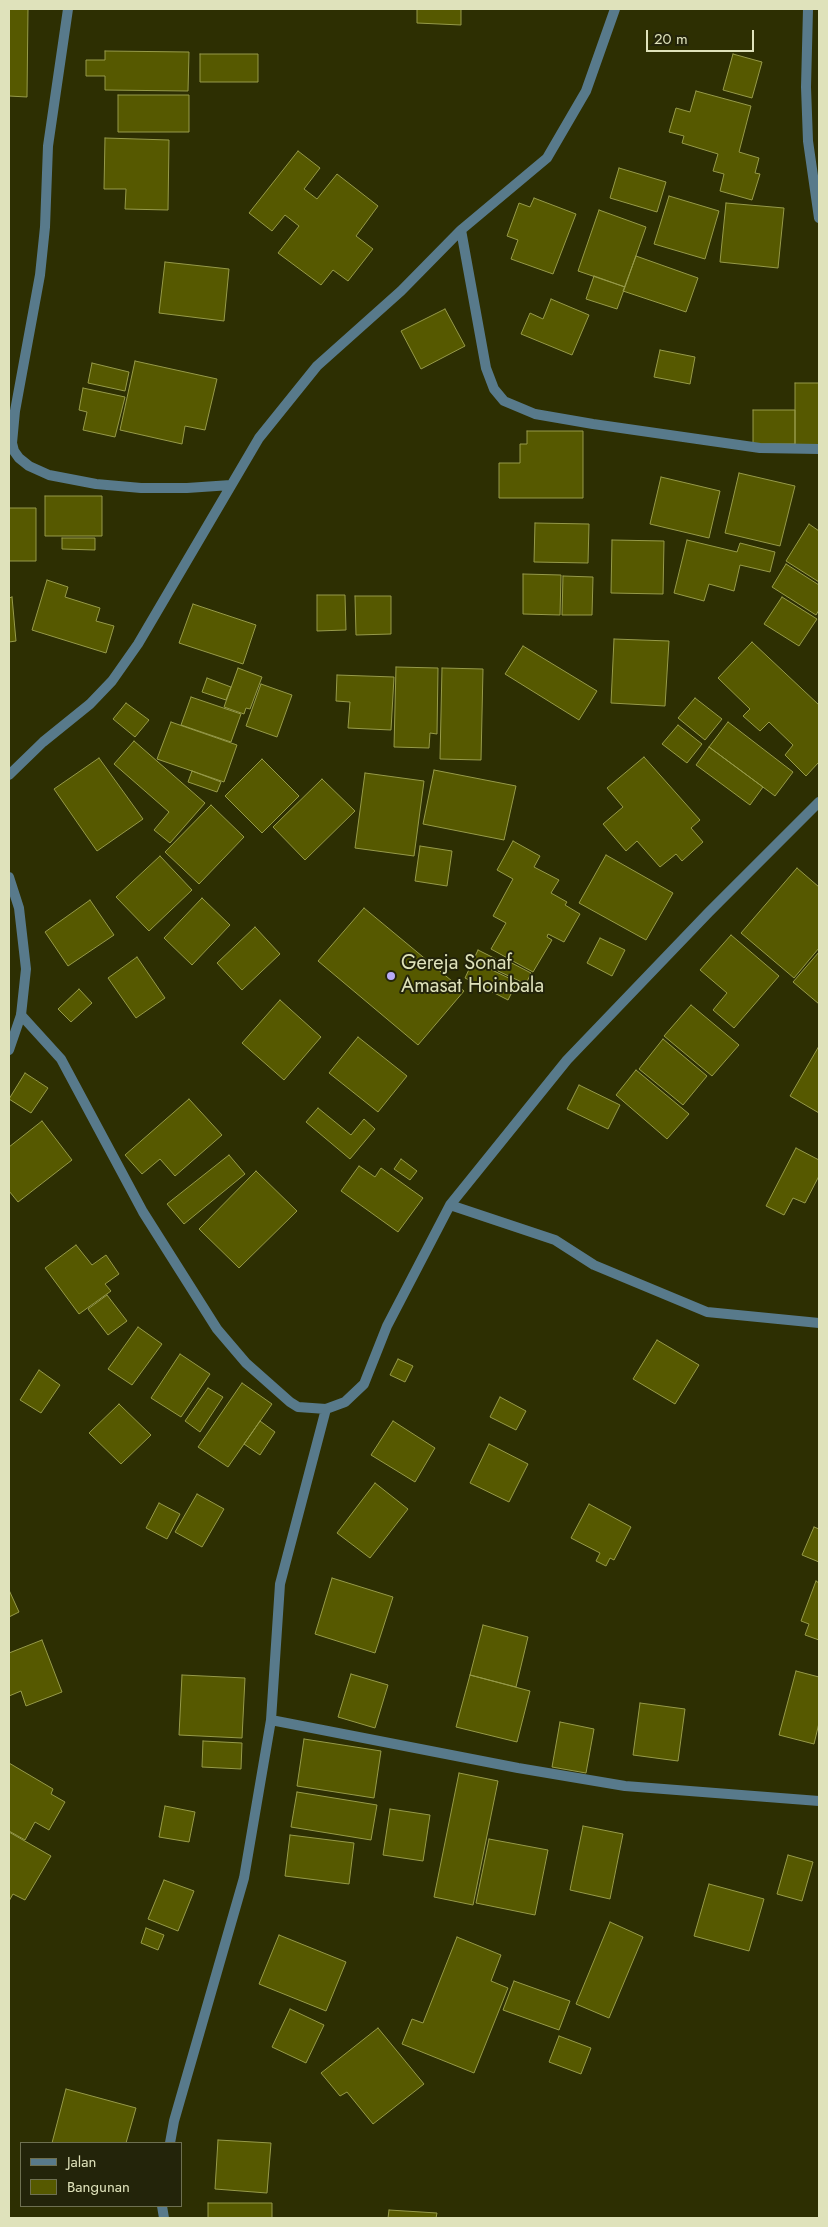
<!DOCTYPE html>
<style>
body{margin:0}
#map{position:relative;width:828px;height:2227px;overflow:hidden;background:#2d2f02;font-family:Jost,sans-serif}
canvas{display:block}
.frame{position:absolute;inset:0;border:10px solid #dfe2bb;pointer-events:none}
.legend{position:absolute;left:20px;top:2142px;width:162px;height:65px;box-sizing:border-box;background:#23240a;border:1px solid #6e7051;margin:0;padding:6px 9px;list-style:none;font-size:15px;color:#dfe2bb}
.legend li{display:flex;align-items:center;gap:10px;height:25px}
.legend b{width:25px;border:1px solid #6e7051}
.scale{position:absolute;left:646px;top:30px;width:108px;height:22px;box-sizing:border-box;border:2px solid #dfe2bb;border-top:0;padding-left:6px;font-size:15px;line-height:18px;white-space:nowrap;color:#dfe2bb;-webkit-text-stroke:4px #23240a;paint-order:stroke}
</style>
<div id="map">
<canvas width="828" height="2227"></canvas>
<div class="frame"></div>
<ul class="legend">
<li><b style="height:6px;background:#587a8b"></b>Jalan</li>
<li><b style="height:14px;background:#565900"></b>Bangunan</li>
</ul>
<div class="scale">20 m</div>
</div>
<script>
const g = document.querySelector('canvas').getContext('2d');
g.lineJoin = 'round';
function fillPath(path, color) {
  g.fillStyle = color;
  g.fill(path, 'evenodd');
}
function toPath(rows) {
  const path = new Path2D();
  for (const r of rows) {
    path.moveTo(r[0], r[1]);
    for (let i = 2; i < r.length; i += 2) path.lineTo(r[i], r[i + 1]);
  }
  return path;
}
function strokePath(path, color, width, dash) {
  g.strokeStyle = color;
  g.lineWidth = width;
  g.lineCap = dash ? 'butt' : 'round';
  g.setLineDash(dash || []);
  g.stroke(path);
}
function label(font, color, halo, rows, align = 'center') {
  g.font = font + ' Jost,sans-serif';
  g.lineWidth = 4;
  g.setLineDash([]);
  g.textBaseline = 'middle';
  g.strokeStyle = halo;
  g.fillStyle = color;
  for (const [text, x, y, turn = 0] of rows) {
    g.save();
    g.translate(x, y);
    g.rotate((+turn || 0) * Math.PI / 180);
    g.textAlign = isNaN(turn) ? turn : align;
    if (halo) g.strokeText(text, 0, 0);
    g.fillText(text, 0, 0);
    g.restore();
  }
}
const building = toPath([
 [9,9,28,9,27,97,9,96,9,9],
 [417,9,461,9,461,25,417,23,417,9],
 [105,51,189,52,188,91,105,90,105,76,86,76,86,60,105,60,105,51],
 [200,54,258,54,258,82,200,82,200,54],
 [733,54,762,62,752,98,723,90,733,54],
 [696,91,751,106,739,152,759,158,755,173,760,174,752,200,720,191,724,174,713,171,718,154,682,143,684,136,669,132,676,108,690,112,696,91],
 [118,95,189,95,189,132,118,132,118,95],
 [105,138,169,140,168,210,125,209,126,189,104,189,105,138],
 [298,151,320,168,304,189,317,199,337,174,378,206,356,236,373,249,348,281,333,270,321,285,278,253,299,226,285,215,272,231,249,213,298,151],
 [619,168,666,182,657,212,610,198,619,168],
 [669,196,719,211,705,259,654,244,669,196],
 [534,198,576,214,553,274,511,259,518,240,507,236,519,203,530,207,534,198],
 [726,203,784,208,778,268,720,262,726,203],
 [599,210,646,227,625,287,578,271,599,210],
 [636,256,698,278,686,312,623,291,636,256],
 [165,262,229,269,224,321,159,313,165,262],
 [594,276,625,287,617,309,586,299,594,276],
 [551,299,589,315,572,355,521,334,530,313,543,319,551,299],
 [445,309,465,346,421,369,401,331,445,309],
 [660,350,695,357,690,384,654,377,660,350],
 [135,361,217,379,205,430,185,426,182,444,120,430,135,361],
 [92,363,129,372,125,391,88,383,92,363],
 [795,383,819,383,819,447,795,447,795,383],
 [83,388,125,397,115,437,83,430,87,412,79,410,83,388],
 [753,410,795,410,795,444,753,444,753,410],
 [527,431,583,431,583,498,499,498,499,463,520,463,520,444,527,444,527,431],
 [739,473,795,486,780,546,725,533,739,473],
 [661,477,720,491,709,538,650,524,661,477],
 [45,496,102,496,102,536,45,536,45,496],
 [9,508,36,508,36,561,9,561,9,508],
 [535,523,589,524,588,563,534,562,535,523],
 [809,524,819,531,819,582,786,561,809,524],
 [62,538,95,538,95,550,62,549,62,538],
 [612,540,664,541,663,594,611,593,612,540],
 [687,540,737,552,740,543,775,552,770,572,740,565,734,591,709,584,704,601,674,593,687,540],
 [786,564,819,585,819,610,816,615,772,587,786,564],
 [523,574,561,575,560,615,523,614,523,574],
 [563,576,593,577,592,615,562,615,563,576],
 [47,580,68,587,65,597,100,608,96,621,114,626,106,653,32,630,47,580],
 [317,595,345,595,346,630,317,631,317,595],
 [355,596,391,596,391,634,356,635,355,596],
 [12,597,16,641,9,642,9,598,12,597],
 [782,597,817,619,799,646,764,624,782,597],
 [193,604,256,625,243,664,179,643,193,604],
 [614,639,669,641,665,706,611,703,614,639],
 [752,642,819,705,819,762,806,776,785,755,793,745,769,722,760,731,743,716,750,709,718,678,752,642],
 [523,646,597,691,579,720,505,674,523,646],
 [396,667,438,668,437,734,430,733,429,748,394,747,396,667],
 [238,668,262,677,250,709,246,708,244,714,224,707,238,668],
 [442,668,483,669,481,760,440,759,442,668],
 [337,675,394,677,391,730,348,728,350,702,336,701,337,675],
 [207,678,231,687,226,700,202,692,207,678],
 [261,684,292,695,277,737,246,726,261,684],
 [191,697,241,714,231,742,181,725,191,697],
 [695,698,722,719,705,740,678,718,695,698],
 [126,703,149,720,135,737,113,719,126,703],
 [171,722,237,745,224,782,157,759,171,722],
 [728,722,793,772,775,796,709,747,728,722],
 [678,725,702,744,687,763,662,744,678,725],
 [134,741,205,803,170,843,154,830,169,812,114,764,134,741],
 [709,747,763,787,750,805,696,765,709,747],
 [644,757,700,820,691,828,703,842,682,861,676,854,660,867,637,841,626,851,603,824,623,807,607,788,644,757],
 [99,758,143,819,97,851,54,789,99,758],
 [262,759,299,796,262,833,225,796,262,759],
 [434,770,516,786,504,840,423,824,434,770],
 [192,771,221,782,217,792,188,782,192,771],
 [365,773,424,781,414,856,355,848,365,773],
 [322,779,355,811,305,860,273,827,322,779],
 [211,805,244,837,199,884,165,852,211,805],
 [513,841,540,856,534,867,559,880,551,893,567,902,565,905,580,914,564,942,548,934,547,937,552,940,533,972,491,949,506,923,493,916,513,879,497,870,513,841],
 [420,846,452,851,447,886,415,881,420,846],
 [606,855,673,893,646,940,579,903,606,855],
 [160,856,192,890,149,931,116,897,160,856],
 [797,868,819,887,819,948,794,978,741,933,797,868],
 [202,898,230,925,192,965,164,938,202,898],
 [90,900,114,935,68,966,45,932,90,900],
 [364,908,464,991,418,1045,318,961,364,908],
 [255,927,280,954,242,990,217,963,255,927],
 [731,935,779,976,734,1028,713,1010,727,993,700,970,731,935],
 [600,938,625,950,612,976,587,963,600,938],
 [478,950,496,959,490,969,517,982,508,1000,465,978,478,950],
 [819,952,819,1004,793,982,819,952],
 [137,957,165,998,136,1018,108,978,137,957],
 [504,959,531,973,526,984,498,971,504,959],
 [79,989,92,1003,71,1022,58,1009,79,989],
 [280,1000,321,1037,284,1080,242,1043,280,1000],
 [691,1005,739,1045,712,1076,664,1036,691,1005],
 [358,1037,407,1076,378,1112,329,1073,358,1037],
 [663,1039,707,1076,683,1105,639,1069,663,1039],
 [819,1046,819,1113,790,1096,819,1046],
 [636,1070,689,1114,667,1139,616,1095,636,1070],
 [25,1073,48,1088,31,1113,9,1099,25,1073],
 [579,1085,620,1105,608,1129,567,1109,579,1085],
 [189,1099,222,1135,175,1176,160,1159,142,1174,125,1155,189,1099],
 [318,1108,351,1135,364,1119,375,1129,350,1159,306,1122,318,1108],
 [42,1121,72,1160,18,1202,9,1191,9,1147,42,1121],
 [796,1148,819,1160,819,1176,805,1203,793,1198,784,1215,766,1206,796,1148],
 [229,1155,245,1174,184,1224,167,1204,229,1155],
 [401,1159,417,1171,410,1180,394,1169,401,1159],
 [359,1166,375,1177,381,1168,423,1198,398,1232,341,1191,359,1166],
 [256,1171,297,1211,239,1268,199,1229,256,1171],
 [76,1245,92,1265,106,1255,119,1274,105,1284,111,1291,79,1314,45,1268,76,1245],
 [107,1295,127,1321,108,1335,88,1309,107,1295],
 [138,1327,162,1344,132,1385,108,1369,138,1327],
 [657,1340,699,1365,675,1404,633,1379,657,1340],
 [180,1354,210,1374,181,1417,151,1398,180,1354],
 [398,1359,413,1366,405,1382,390,1375,398,1359],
 [39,1370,60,1385,41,1413,20,1400,39,1370],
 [242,1383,272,1404,228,1467,198,1447,242,1383],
 [208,1388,223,1397,200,1432,185,1421,208,1388],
 [500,1397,526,1411,516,1430,490,1417,500,1397],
 [119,1404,151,1435,121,1464,89,1433,119,1404],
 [260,1421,275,1432,260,1455,244,1444,260,1421],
 [393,1421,435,1448,415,1482,371,1455,393,1421],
 [489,1444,528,1464,509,1502,470,1483,489,1444],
 [375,1483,408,1509,370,1558,337,1533,375,1483],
 [197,1494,224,1509,202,1547,175,1532,197,1494],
 [159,1503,180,1514,167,1539,146,1528,159,1503],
 [589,1504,631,1527,614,1560,610,1558,606,1566,596,1561,600,1553,571,1538,589,1504],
 [814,1527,819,1529,819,1562,802,1555,814,1527],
 [332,1578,393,1597,375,1653,315,1634,332,1578],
 [816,1581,819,1583,819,1640,805,1635,809,1624,801,1621,816,1581],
 [9,1590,19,1612,9,1617,9,1590],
 [483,1625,528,1637,516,1687,470,1675,483,1625],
 [42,1640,62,1692,26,1706,21,1691,9,1696,9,1653,42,1640],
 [796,1671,819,1677,819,1723,814,1744,779,1735,796,1671],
 [351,1674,388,1685,375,1728,338,1717,351,1674],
 [182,1675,245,1678,242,1738,179,1735,182,1675],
 [470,1675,530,1691,517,1742,456,1727,470,1675],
 [640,1703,685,1709,678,1761,633,1755,640,1703],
 [560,1722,594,1729,586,1773,552,1767,560,1722],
 [304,1739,381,1751,374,1798,297,1786,304,1739],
 [203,1741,242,1743,241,1769,202,1767,203,1741],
 [9,1763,53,1789,51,1794,65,1802,49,1830,35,1822,25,1840,9,1831,9,1763],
 [459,1773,498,1781,473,1905,434,1897,459,1773],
 [297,1792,377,1805,371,1840,291,1827,297,1792],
 [165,1806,195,1812,189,1842,159,1837,165,1806],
 [390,1809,430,1815,423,1861,383,1855,390,1809],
 [583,1826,623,1834,610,1899,570,1890,583,1826],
 [9,1832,51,1856,25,1900,13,1894,9,1901,9,1832],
 [290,1835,354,1843,349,1884,285,1876,290,1835],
 [489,1839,548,1850,535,1915,476,1903,489,1839],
 [788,1855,813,1862,802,1901,777,1894,788,1855],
 [164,1880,194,1891,178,1931,148,1919,164,1880],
 [709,1884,764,1899,749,1951,694,1936,709,1884],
 [610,1922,643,1937,609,2018,576,2004,610,1922],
 [146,1928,164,1935,158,1950,141,1943,146,1928],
 [279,1935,346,1962,326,2011,259,1984,279,1935],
 [457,1937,501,1955,491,1981,508,1988,474,2073,402,2044,412,2019,423,2023,457,1937],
 [514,1981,570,2001,559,2030,503,2010,514,1981],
 [290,2009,324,2025,306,2063,272,2047,290,2009],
 [378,2028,424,2084,373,2124,347,2092,340,2096,321,2073,378,2028],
 [559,2036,591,2048,581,2074,549,2062,559,2036],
 [66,2089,136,2108,126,2143,52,2143,66,2089],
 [218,2140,271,2143,267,2193,215,2189,218,2140],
 [208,2203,272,2203,272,2218,208,2218,208,2203],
 [389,2210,437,2213,436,2218,388,2218,389,2210]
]);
fillPath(building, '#565900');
strokePath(building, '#969a49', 1);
strokePath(toPath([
 [68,9,48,146,45,227,40,275,15,411,12,443,14,451,19,458,29,466,49,475,96,484,141,488,187,488,231,485],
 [808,9,806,87,808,141,819,218],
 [461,230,486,368,494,389,504,401,535,414,593,424,760,448,819,449],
 [9,775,43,742,90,704,112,681,138,644,259,438,317,366,401,291,461,230,547,158,586,91,615,9],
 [21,1015,61,1059,143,1212,217,1329,246,1363,290,1402,298,1407,326,1409,345,1402,364,1384,387,1326,450,1205,567,1060,709,912,819,802],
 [450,1205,555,1240,594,1265,707,1312,819,1323],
 [271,1720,518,1768,625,1786,819,1801],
 [170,2143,174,2121,244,1878,271,1720,280,1584,326,1409],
 [162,2206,164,2218]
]), '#587a8b', 10);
strokePath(toPath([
 [9,877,19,908,26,969,21,1015,9,1050]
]), '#587a8b', 10);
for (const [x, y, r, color] of [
 [391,976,5,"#b8abf7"]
]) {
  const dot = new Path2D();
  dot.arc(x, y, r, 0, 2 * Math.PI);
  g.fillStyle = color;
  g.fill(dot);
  strokePath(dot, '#23240a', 2);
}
label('20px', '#dfe2bb', '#23240a', [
 ["Gereja Sonaf",401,964],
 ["Amasat Hoinbala",401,987]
], 'left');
</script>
